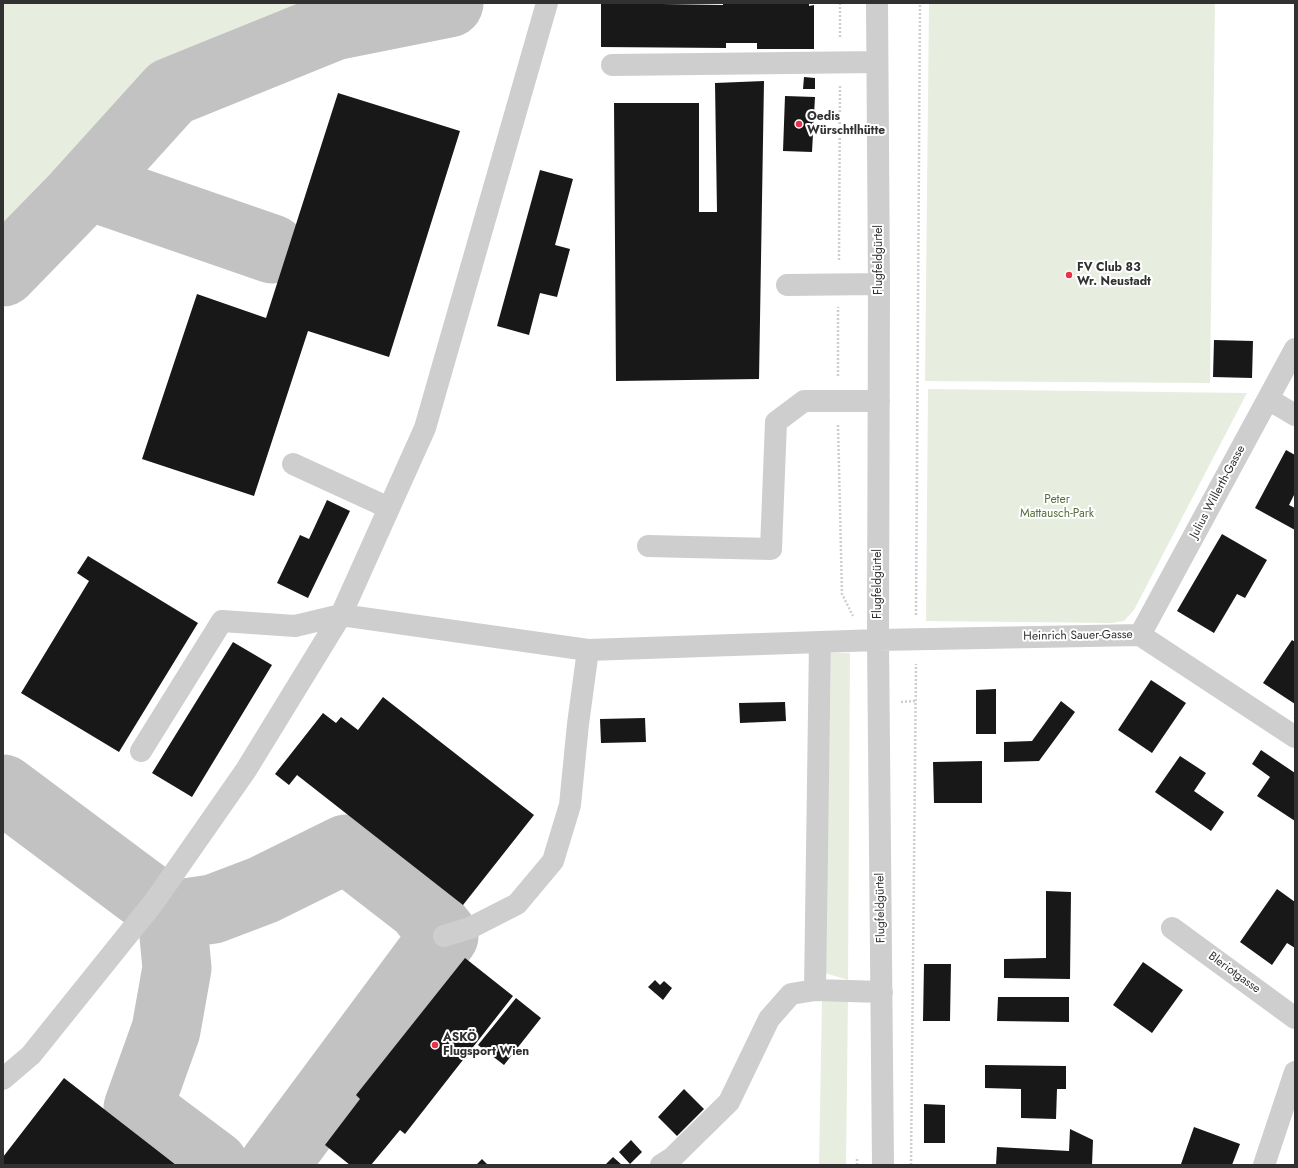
<!DOCTYPE html>
<meta charset="utf-8">
<style>
body{margin:0}
#map{position:relative;width:1298px;height:1168px;overflow:hidden;background:#fff;font-family:Jost,sans-serif}
canvas{display:block}
.frame{position:absolute;inset:0;border:4px solid #313131;pointer-events:none}
</style>
<div id="map">
<canvas width="1298" height="1168"></canvas>
<div class="frame"></div>
</div>
<script>
const g = document.querySelector('canvas').getContext('2d');
g.lineJoin = 'round';
function fillPath(path, color) {
  g.fillStyle = color;
  g.fill(path, 'evenodd');
}
function toPath(rows) {
  const path = new Path2D();
  for (const r of rows) {
    path.moveTo(r[0], r[1]);
    for (let i = 2; i < r.length; i += 2) path.lineTo(r[i], r[i + 1]);
  }
  return path;
}
function strokePath(path, color, width, dash) {
  g.strokeStyle = color;
  g.lineWidth = width;
  g.lineCap = dash ? 'butt' : 'round';
  g.setLineDash(dash || []);
  g.stroke(path);
}
function label(font, color, halo, rows, align = 'center') {
  g.font = font + ' Jost,sans-serif';
  g.lineWidth = 4;
  g.setLineDash([]);
  g.textBaseline = 'middle';
  g.strokeStyle = halo;
  g.fillStyle = color;
  for (const [text, x, y, turn = 0] of rows) {
    g.save();
    g.translate(x, y);
    g.rotate((+turn || 0) * Math.PI / 180);
    g.textAlign = isNaN(turn) ? turn : align;
    if (halo) g.strokeText(text, 0, 0);
    g.fillText(text, 0, 0);
    g.restore();
  }
}
fillPath(toPath([
 [3,3,300,3,297,31,164,79,3,249],
 [929,3,1215,3,1210,383,925,381],
 [928,389,1247,393,1134,610,1124,621,1111,623,926,621],
 [831,653,850,653,848,980,825,973],
 [822,998,848,999,846,1165,819,1165]
]), '#e8eedf');
strokePath(toPath([
 [87,185,272,249],
 [3,272,76,197,171,92,334,26,449,3],
 [3,789,172,915,213,909,263,890,346,849,421,907,444,936,274,1165],
 [172,915,177,968,166,1030,138,1108,214,1165]
]), '#c2c2c2', 69);
fillPath(toPath([
 [601,3,723,5,723,3,809,3,809,6,814,5,814,49,757,49,757,43,726,43,726,48,601,47],
 [804,77,815,78,815,89,803,89],
 [764,81,759,379,616,381,614,103,699,103,699,212,717,212,715,83],
 [338,93,460,131,389,357,308,331,254,496,142,459,197,294,266,318],
 [785,96,815,97,812,152,783,151],
 [540,170,573,179,555,245,570,249,557,297,540,293,529,335,497,326],
 [1214,340,1253,341,1252,378,1213,377],
 [1286,450,1295,455,1295,493,1289,505,1295,508,1295,530,1255,508],
 [327,500,350,511,308,598,277,583,300,535,309,539],
 [1222,534,1267,560,1245,598,1237,594,1214,633,1177,611],
 [88,556,198,623,119,752,21,693,89,581,77,573],
 [1292,640,1295,642,1295,704,1263,683],
 [233,642,272,665,192,797,152,773],
 [1151,680,1186,703,1152,753,1118,730],
 [996,689,996,734,976,734,976,690],
 [383,697,534,815,463,905,297,775,289,785,275,774,323,713,336,723,341,717,358,730],
 [1061,701,1075,712,1039,761,1004,762,1004,742,1032,741],
 [785,702,786,721,740,723,739,703],
 [645,718,646,742,601,743,600,719],
 [1261,750,1295,773,1295,821,1257,796,1270,777,1252,764],
 [1180,756,1206,773,1194,791,1224,812,1211,831,1155,792],
 [982,761,982,803,934,803,933,762],
 [1277,889,1295,902,1295,948,1287,943,1272,965,1240,942],
 [1046,891,1071,892,1070,979,1004,978,1004,959,1046,958],
 [465,958,513,996,405,1134,400,1130,371,1165,350,1165,325,1145,360,1099,356,1095],
 [1143,962,1183,990,1152,1033,1113,1005],
 [924,964,951,964,950,1021,923,1021],
 [655,980,660,985,664,981,672,988,663,1000,648,987],
 [998,997,1069,997,1069,1022,997,1021],
 [516,998,541,1018,504,1065,478,1045],
 [985,1065,1066,1066,1066,1089,1057,1089,1056,1119,1021,1118,1021,1089,985,1088],
 [64,1078,176,1165,3,1165,3,1157],
 [684,1089,704,1109,677,1136,658,1117],
 [924,1104,945,1105,945,1143,924,1143],
 [1194,1127,1240,1144,1232,1165,1184,1165,1181,1164],
 [1070,1129,1093,1140,1092,1165,996,1165,997,1147,1069,1151],
 [631,1140,642,1152,630,1164,619,1152],
 [613,1157,622,1165,605,1165],
 [482,1159,488,1165,476,1165]
]), '#181818');
strokePath(toPath([
 [840,3,840,38],
 [839,260,840,85],
 [838,376,838,307],
 [838,425,842,594,853,616],
 [916,615,920,3],
 [901,702,915,701],
 [857,1165,857,1159],
 [911,1165,916,664]
]), '#cecece', 2.5, [2, 2]);
strokePath(toPath([
 [547,3,425,428,341,615,588,650,878,640,1140,635,1295,737],
 [877,3,879,284,878,640,883,1165],
 [612,65,877,62],
 [787,285,879,284],
 [1268,399,1295,415],
 [293,464,389,508],
 [648,546,771,549,776,422,804,401,879,401],
 [1140,635,1295,349],
 [820,642,815,990,882,992],
 [1172,928,1295,1018],
 [444,936,470,928,517,904,553,861,570,805,578,724,588,650],
 [3,1079,31,1055,154,902,246,770,341,615,295,626,222,621,141,751],
 [661,1165,672,1158,729,1102,769,1019,791,994,815,990],
 [1264,1165,1295,1072]
]), '#cecece', 22);
for (const [x, y, r, color] of [
 [799,124,4,"#ea314a"],
 [1069,275,4,"#ea314a"],
 [435,1045,4,"#ea314a"]
]) {
  const dot = new Path2D();
  dot.arc(x, y, r, 0, 2 * Math.PI);
  g.fillStyle = color;
  g.fill(dot);
  strokePath(dot, '#fff', 1.5);
}
label('bold 12px', '#313131', '#fff', [
 ["Oedis",807,117],
 ["Würschtlhütte",807,131],
 ["FV Club 83",1077,268],
 ["Wr. Neustadt",1077,282],
 ["ASKÖ",443,1038],
 ["Flugsport Wien",443,1052]
], 'left');
label('12px', '#313131', '#fff', [
 ["Flugfeldgürtel",879,260,-90],
 ["Julius Willerth-Gasse",1218,492,-62],
 ["Flugfeldgürtel",878,584,-90],
 ["Heinrich Sauer-Gasse",1078,636,-1],
 ["Flugfeldgürtel",881,908,-91],
 ["Bleriotgasse",1234,973,36]
]);
label('12px', '#576f3c', '#fff', [
 ["Peter",1057,500],
 ["Mattausch-Park",1057,514]
]);
</script>
